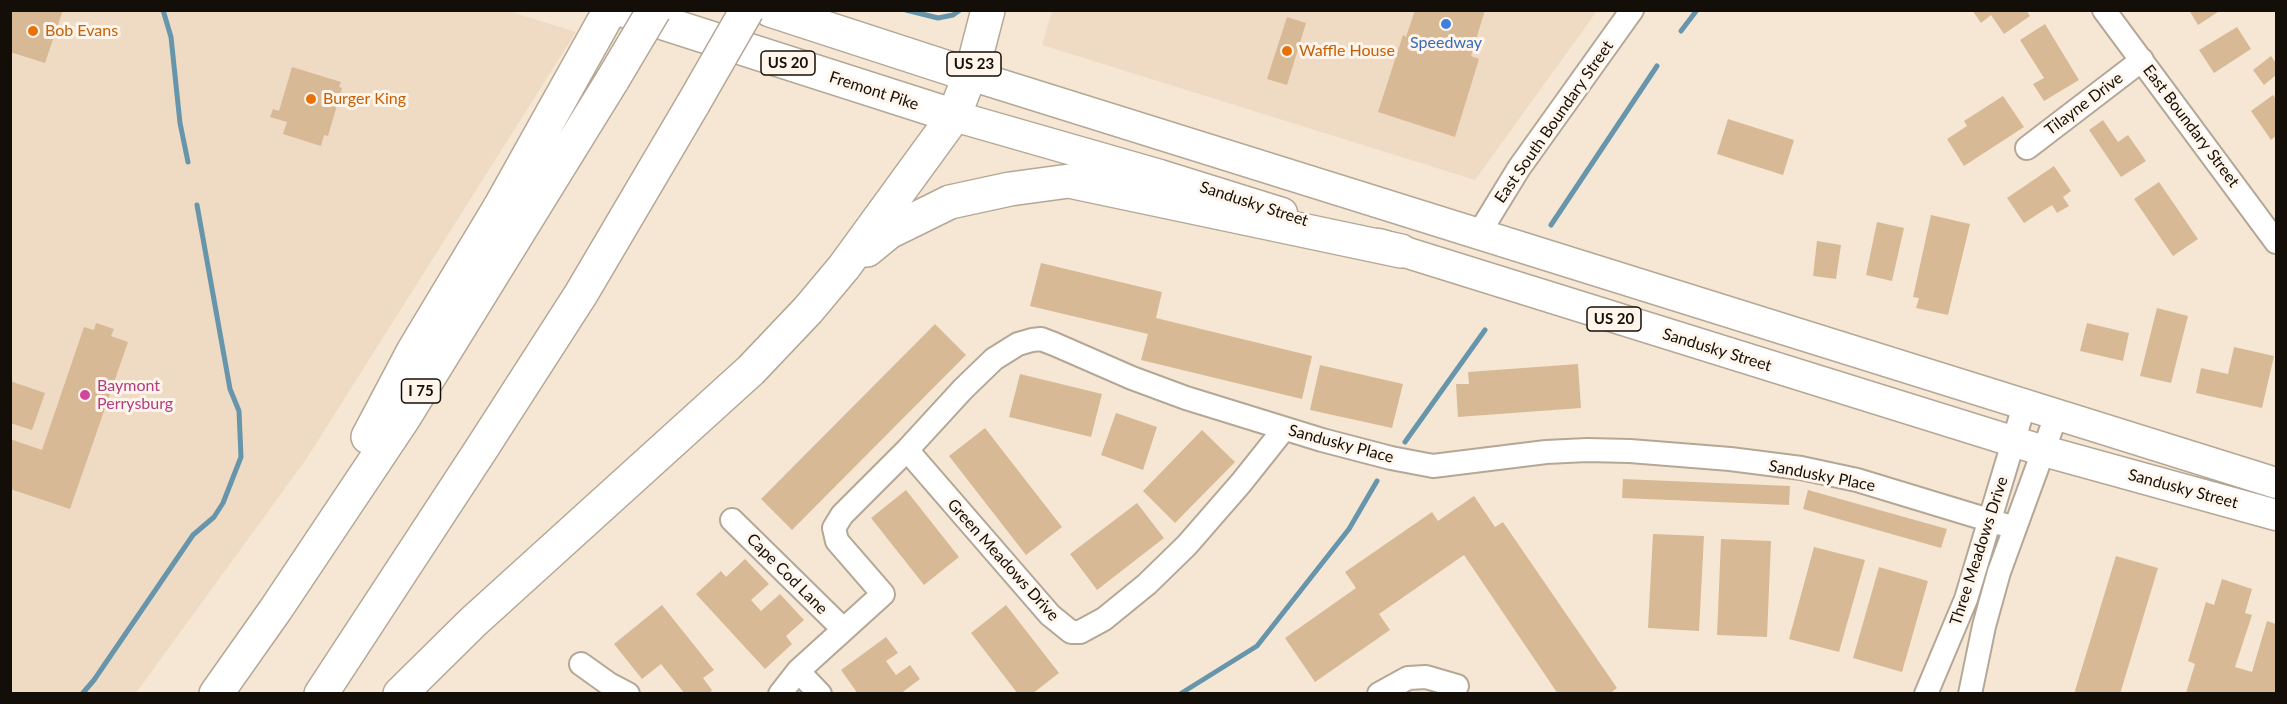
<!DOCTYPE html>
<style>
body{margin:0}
#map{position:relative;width:2287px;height:704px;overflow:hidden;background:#f6e7d5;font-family:Lato,sans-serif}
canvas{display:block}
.frame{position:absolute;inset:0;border:12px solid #130e08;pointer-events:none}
</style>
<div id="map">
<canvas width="2287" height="704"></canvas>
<div class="frame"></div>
</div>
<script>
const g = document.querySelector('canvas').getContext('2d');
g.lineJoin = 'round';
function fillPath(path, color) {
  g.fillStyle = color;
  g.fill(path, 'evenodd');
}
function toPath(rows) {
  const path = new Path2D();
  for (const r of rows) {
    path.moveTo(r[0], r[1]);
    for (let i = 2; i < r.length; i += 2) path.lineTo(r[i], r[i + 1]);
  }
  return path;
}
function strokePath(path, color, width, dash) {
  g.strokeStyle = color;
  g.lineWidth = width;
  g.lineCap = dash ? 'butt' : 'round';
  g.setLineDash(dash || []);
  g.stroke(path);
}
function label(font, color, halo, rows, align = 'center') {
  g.font = font + ' Lato,sans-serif';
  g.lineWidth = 6;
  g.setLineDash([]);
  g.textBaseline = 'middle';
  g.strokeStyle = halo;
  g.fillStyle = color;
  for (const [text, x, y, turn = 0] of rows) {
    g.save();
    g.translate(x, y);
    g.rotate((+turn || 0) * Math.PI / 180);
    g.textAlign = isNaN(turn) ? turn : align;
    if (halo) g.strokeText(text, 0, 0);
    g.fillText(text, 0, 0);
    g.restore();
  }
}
fillPath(toPath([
 [505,10,576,32,307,458,136,693,11,693,10,11],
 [1052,11,1597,11,1475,180,1042,45]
]), '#efdbc3');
strokePath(toPath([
 [163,10,171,37,180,123,188,162],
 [906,10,938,18,953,15,960,10],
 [1681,31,1697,10],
 [1551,225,1657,66],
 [1405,442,1485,330],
 [82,694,94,680,193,535,214,517,223,503,241,457,239,411,230,389,197,205],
 [1180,694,1257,646,1349,529,1377,481]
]), '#6796ac', 5);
fillPath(toPath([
 [10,10,63,10,45,63,10,52],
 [1415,10,1485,10,1471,56,1479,59,1455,137,1378,112,1403,35,1406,37],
 [1972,10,2026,10,2030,16,2004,34,1991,15,1981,23],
 [2189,10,2221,10,2198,25],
 [1287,17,1306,23,1287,85,1267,79],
 [2045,24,2079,80,2044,101,2033,84,2044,78,2020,40],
 [2237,27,2251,49,2214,73,2199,50],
 [2271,56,2276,63,2276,75,2264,85,2253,70],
 [292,67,341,82,339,87,342,88,328,136,324,135,321,146,283,134,287,122,270,117,273,109,279,111],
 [2273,95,2276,99,2276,136,2271,140,2251,111],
 [2003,96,2024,127,1964,166,1947,139,1967,126,1964,121],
 [1728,119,1794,140,1783,175,1717,154],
 [2103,120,2118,142,2128,135,2146,161,2121,177,2089,130],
 [2054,166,2071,191,2063,197,2069,206,2057,213,2052,205,2024,223,2007,198],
 [2159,182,2198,239,2173,256,2134,199],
 [1931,215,1970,224,1948,315,1916,308,1919,298,1913,297],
 [1877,222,1904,228,1892,281,1866,275],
 [1817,241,1841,245,1836,279,1813,276],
 [1041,263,1162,292,1156,318,1312,356,1302,399,1141,360,1148,334,1030,306],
 [2157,308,2188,316,2171,383,2140,376],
 [96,323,114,329,111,336,128,342,70,509,10,489,10,439,42,450,84,327,94,330],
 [2087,323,2129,333,2123,361,2080,351],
 [935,324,966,355,792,530,761,499],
 [2234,347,2274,356,2262,408,2196,393,2201,368,2228,374],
 [1578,364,1581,408,1458,417,1456,384,1469,384,1468,372],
 [1320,365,1403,384,1392,428,1310,410],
 [1020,374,1102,394,1091,437,1009,417],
 [10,381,45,393,32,430,10,423],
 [1116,413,1157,427,1143,470,1101,455],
 [985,428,1062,527,1026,555,949,456],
 [1202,430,1235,462,1175,523,1143,491],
 [1623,479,1790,486,1789,505,1622,498],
 [906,490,959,557,924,585,871,518],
 [1808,490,1947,529,1941,548,1803,509],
 [1474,496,1495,527,1503,522,1617,688,1609,694,1558,694,1464,555,1379,614,1390,630,1315,682,1285,638,1356,588,1345,572,1432,512,1438,521],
 [1137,503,1164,538,1097,590,1070,554],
 [1653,534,1704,536,1699,631,1648,628],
 [1721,539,1771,541,1767,637,1717,635],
 [1814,547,1865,560,1839,652,1789,639],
 [2116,556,2158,568,2120,694,2074,694],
 [745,559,769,584,751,600,761,611,780,594,804,620,786,636,792,644,765,669,696,594,721,571,726,577],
 [1879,567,1928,581,1902,672,1853,658],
 [2222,579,2252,589,2245,613,2252,615,2235,667,2252,672,2267,621,2276,624,2276,694,2186,693,2195,664,2188,661,2206,602,2214,605],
 [662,605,714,670,703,678,712,690,709,694,685,694,661,664,642,679,614,644],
 [1006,605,1059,673,1032,694,1018,694,971,633],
 [886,637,898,653,886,661,896,675,910,665,920,679,900,694,858,694,841,670]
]), '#d8b995');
const minor = toPath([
 [2104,10,2276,242],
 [2027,148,2142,60],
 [1478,235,1519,168,1632,10],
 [907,450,1050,615,1071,632,1080,632,1104,619,1147,584,1187,545,1241,483,1284,429],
 [732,520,843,629],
 [581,664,609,684,628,694],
 [798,671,820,694],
 [780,694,798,671,883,594,837,541,834,528,842,515,907,450,963,389,994,359,1018,344,1032,340,1041,339,1054,344,1132,378,1186,398,1322,440,1391,458,1433,466,1546,452,1587,450,1630,451,1730,459,1801,468,1857,480,2015,528],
 [1379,694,1408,678,1426,677,1457,686],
 [1926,694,1966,599,2024,406],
 [1970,694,1984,626,1999,572,2056,416]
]);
const major = toPath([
 [970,75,2276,483],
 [954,116,1160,175,1282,213],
 [1379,244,2044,451,2276,515]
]);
const highway = toPath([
 [623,10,954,116],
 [770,10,970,75],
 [867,250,889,232,950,202,1010,189,1069,181,1401,251],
 [368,437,414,350,500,207,610,10],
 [216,694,276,609,403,419,613,79],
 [321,694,482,448,581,294,693,104],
 [400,694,473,622,751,370,808,310,844,267,954,116,974,64,988,10]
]);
strokePath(minor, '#b5a796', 26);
strokePath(major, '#b5a796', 33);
strokePath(highway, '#b5a796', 36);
strokePath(minor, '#fff', 22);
strokePath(major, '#fff', 30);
strokePath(highway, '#fff', 33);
const highwayBridge = toPath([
 [613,79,654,10],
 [693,104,747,10]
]);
strokePath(highwayBridge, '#b5a796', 36, []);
strokePath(highwayBridge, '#fff', 33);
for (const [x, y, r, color] of [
 [1446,24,6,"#3f7fe0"],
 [33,31,6,"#e8710a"],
 [1287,51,6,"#e8710a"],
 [311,99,6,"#e8710a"],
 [85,395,6,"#d1479c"]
]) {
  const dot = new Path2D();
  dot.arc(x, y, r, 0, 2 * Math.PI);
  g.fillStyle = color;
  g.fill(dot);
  strokePath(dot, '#fff5eb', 2);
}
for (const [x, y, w] of [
 [788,63,54],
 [974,64,54],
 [1614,319,54],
 [421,391,39]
]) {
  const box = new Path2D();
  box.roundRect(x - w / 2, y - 12, w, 24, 4.5);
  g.fillStyle = '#fff5eb';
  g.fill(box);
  strokePath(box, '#130e08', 1.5);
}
label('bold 15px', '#130e08', null, [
 ["US 20",788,63],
 ["US 23",974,64],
 ["US 20",1614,319],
 ["I 75",421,391]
]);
label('16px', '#c56008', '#fff5eb', [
 ["Bob Evans",45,31],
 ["Waffle House",1299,51],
 ["Burger King",323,99]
], 'left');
label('16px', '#366cbe', '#fff5eb', [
 ["Speedway",1446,43]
]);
label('16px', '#130e08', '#fff5eb', [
 ["Fremont Pike",874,91,18],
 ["Tilayne Drive",2084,104,-37],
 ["East South Boundary Street",1554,122,-55],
 ["East Boundary Street",2191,126,53],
 ["Sandusky Street",1254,204,18],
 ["Sandusky Street",1717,350,17],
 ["Sandusky Place",1341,444,15],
 ["Sandusky Place",1822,476,11],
 ["Sandusky Street",2183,489,15],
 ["Three Meadows Drive",1979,551,-72],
 ["Green Meadows Drive",1003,560,48],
 ["Cape Cod Lane",787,574,45]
]);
label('16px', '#b23c85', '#fff5eb', [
 ["Baymont",97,386],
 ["Perrysburg",97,404]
], 'left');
</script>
